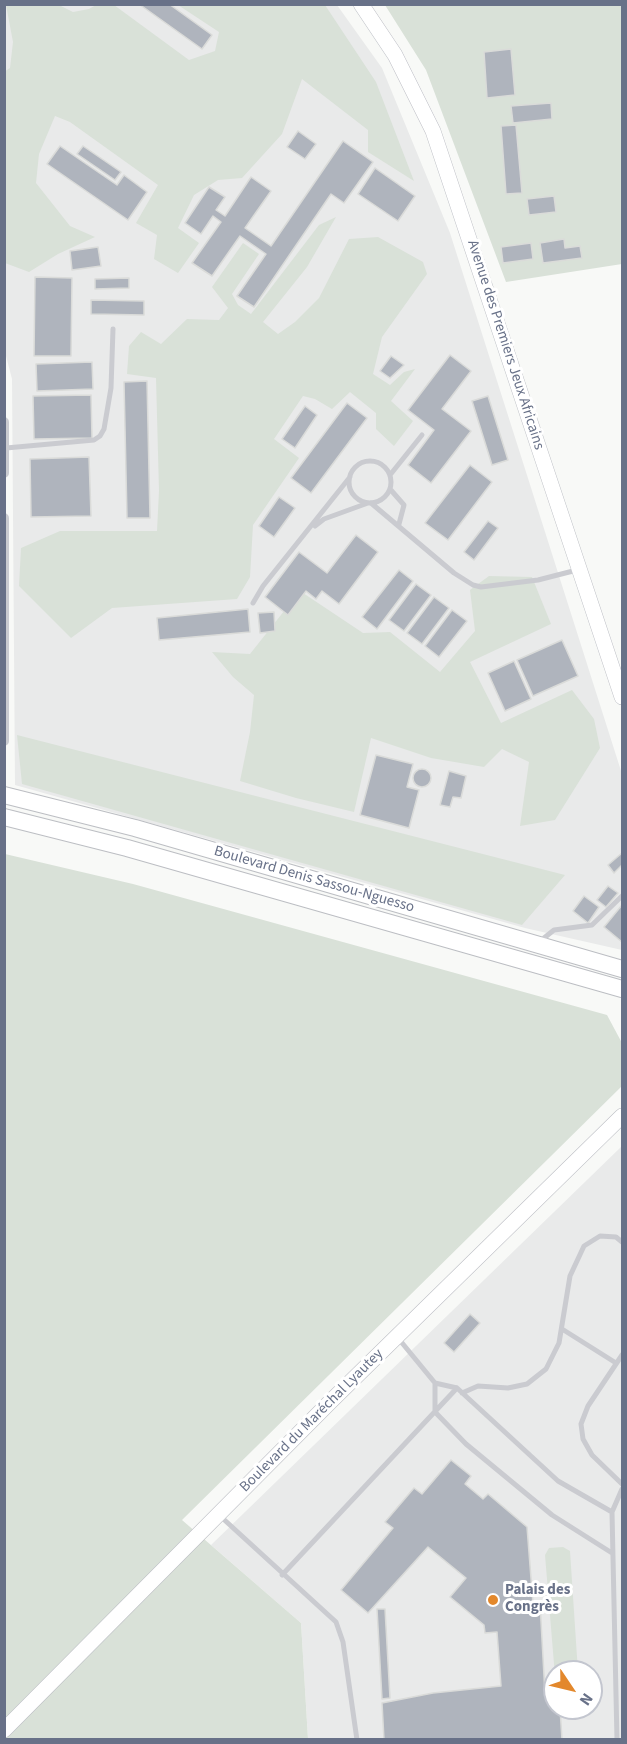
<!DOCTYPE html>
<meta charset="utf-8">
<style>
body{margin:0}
#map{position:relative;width:627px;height:1744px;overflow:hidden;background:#f8f9f7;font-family:"Source Sans 3",sans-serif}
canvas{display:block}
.frame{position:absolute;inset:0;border:6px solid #687188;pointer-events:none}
.north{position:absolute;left:543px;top:1660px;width:60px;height:60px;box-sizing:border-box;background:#fff;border:2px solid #c3c6cf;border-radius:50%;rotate:125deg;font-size:16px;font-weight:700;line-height:24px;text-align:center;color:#687188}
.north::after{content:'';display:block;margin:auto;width:21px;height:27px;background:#e3882c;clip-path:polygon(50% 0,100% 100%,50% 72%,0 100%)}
</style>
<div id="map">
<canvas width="627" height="1744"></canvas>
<div class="frame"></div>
<div class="north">N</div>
</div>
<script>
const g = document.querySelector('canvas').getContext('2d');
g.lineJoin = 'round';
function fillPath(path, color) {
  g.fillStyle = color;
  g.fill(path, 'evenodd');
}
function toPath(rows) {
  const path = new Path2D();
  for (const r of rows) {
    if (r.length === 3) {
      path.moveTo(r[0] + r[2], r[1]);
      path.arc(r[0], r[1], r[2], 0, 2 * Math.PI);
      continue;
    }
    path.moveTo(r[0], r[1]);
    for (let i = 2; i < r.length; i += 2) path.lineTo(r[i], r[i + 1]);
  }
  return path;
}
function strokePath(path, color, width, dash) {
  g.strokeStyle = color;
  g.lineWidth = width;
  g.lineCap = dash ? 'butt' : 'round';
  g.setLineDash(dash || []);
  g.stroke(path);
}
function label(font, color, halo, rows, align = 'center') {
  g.font = font + ' "Source Sans 3",sans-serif';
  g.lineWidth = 6;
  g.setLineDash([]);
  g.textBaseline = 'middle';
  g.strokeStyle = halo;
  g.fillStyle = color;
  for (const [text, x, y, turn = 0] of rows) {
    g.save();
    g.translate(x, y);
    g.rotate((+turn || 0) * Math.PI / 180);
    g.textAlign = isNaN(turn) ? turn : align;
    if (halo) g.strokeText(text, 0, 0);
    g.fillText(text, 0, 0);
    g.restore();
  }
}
fillPath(toPath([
 [5,5,337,5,382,68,450,233,622,774,622,950,525,928,15,785,12,379,5,352],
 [622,1146,622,1739,308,1739,301,1623,211,1545],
 [555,1672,591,1672,591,1708,555,1708]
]), '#e9eaea');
fillPath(toPath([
 [6,5,59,5,73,12,89,9,96,5,114,5,189,60,215,51,219,32,178,5,325,5,376,82,414,181,368,152,368,130,302,79,282,134,242,178,218,180,194,195,178,228,199,243,178,273,154,259,157,235,136,223,158,185,70,122,55,116,39,154,36,183,70,226,95,237,58,254,29,272,5,263,4,72,10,68,13,42],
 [385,5,622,5,622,264,506,282,426,70],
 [336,217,307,267,263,322,278,334,295,322,319,298,349,239,378,237,423,262,427,274,382,337,373,374,390,385,404,372,415,369,391,401,413,421,394,446,376,429,376,413,350,392,332,409,315,399,303,396,274,439,299,458,253,525,250,577,237,599,112,608,71,638,19,586,21,548,60,531,157,531,159,491,156,378,127,374,129,346,141,332,161,344,187,319,219,320,228,308,212,287,243,243,259,254,232,294,238,305,251,314,319,225],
 [489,576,532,577,551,624,470,662,501,723,572,690,594,719,600,748,555,820,520,826,529,762,502,749,484,767,431,758,371,738,354,812,296,798,240,781,250,732,254,695,233,677,212,652,250,654,300,591,363,633,390,632,440,672,475,631,470,590],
 [17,735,565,875,522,925,22,784],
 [5,854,133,884,607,1015,622,1043,622,1086,182,1520,301,1623,308,1739,5,1740],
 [563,1547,570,1551,578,1672,555,1672,555,1676,545,1555,549,1548]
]), '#d9e1d8');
const building = toPath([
 [139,4,169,4,212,35,202,49,139,4],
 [511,49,515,95,487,98,484,52,511,49],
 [551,103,552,119,513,123,511,106,551,103],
 [516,125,522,193,506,194,501,126,516,125],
 [298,131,316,144,305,159,287,147,298,131],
 [343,141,373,162,344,203,331,194,254,307,237,296,266,254,240,236,212,276,192,263,221,222,213,216,201,234,185,223,209,187,225,197,216,210,225,216,251,177,271,191,245,228,271,246,343,141],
 [60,146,117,185,124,175,147,192,128,220,47,164,60,146],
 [83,146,121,172,115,180,77,154,83,146],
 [375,168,415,196,398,221,358,194,375,168],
 [554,196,556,212,529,215,527,199,554,196],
 [564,239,565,248,580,246,582,258,543,263,540,243,564,239],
 [531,243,533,259,503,263,501,247,531,243],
 [98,247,101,266,72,270,70,251,98,247],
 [35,277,72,278,71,356,34,356,35,277],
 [129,278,129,288,95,289,95,279,129,278],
 [91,300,144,301,144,315,91,314,91,300],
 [450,355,471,371,442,409,471,431,431,483,408,465,434,430,408,410,450,355],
 [391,356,404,365,390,378,380,371,391,356],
 [92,362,93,389,37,391,36,364,92,362],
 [147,381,150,518,127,518,124,382,147,381],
 [91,395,92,438,34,439,33,396,91,395],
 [488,396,508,460,492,465,472,401,488,396],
 [347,403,367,418,311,493,291,478,347,403],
 [305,406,317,415,295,448,282,439,305,406],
 [89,457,91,516,31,517,30,459,89,457],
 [470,465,492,482,448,540,425,523,470,465],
 [279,497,295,508,274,537,259,526,279,497],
 [488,521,498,528,474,560,464,552,488,521],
 [356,535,378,552,339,604,322,591,316,599,306,591,288,615,265,597,299,552,327,573,356,535],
 [399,570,413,581,377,629,362,617,399,570],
 [416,584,431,595,404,631,389,620,416,584],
 [434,597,449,608,422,644,407,633,434,597],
 [248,609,250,632,159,640,157,618,248,609],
 [452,610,467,621,439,657,425,646,452,610],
 [274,612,275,631,260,633,258,613,274,612],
 [562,640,578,676,533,696,517,660,562,640],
 [514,661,531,699,505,711,488,673,514,661],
 [376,755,413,764,407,787,419,790,409,828,360,815,376,755],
 [422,778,9],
 [449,771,466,776,461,798,453,797,450,807,440,805,449,771],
 [622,853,622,865,614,873,608,865,622,853],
 [608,886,618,893,606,907,597,900,608,886],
 [584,896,599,907,588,923,573,911,584,896],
 [622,905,622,942,604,927,622,905],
 [470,1314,480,1323,454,1352,444,1343,470,1314],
 [451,1460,471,1476,465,1484,483,1499,488,1494,527,1527,533,1604,540,1603,545,1694,555,1693,555,1708,560,1708,562,1740,384,1740,382,1703,433,1693,501,1686,497,1632,485,1633,484,1625,450,1597,466,1578,428,1547,368,1613,341,1590,393,1528,385,1522,414,1488,422,1494,451,1460],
 [377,1609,385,1609,390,1698,382,1699,377,1609]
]);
fillPath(building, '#afb4bd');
strokePath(building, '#dadbd9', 1.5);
const secondary = toPath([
 [361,4,395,55,433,131,622,697],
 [4,1730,331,1401,622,1116]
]);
const primary = toPath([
 [4,795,135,828,622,969],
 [4,817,127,848,622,989]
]);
strokePath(secondary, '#bcbec4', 16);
strokePath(primary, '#bcbec3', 18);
strokePath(toPath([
 [6,448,94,440,100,436,104,429,111,388,113,329],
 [370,482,21],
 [390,475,422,435],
 [390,489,404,505,399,524],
 [371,503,454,573,473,585,481,587,538,580,577,570],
 [315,526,324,519,368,503],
 [253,603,263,586,350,477],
 [539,942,554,930,592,925,622,896],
 [562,1329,616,1363],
 [398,1338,435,1383,457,1388,558,1481,612,1512],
 [622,1355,588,1406,581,1424,583,1439,592,1455,622,1484],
 [435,1383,435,1412,466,1444,552,1515,612,1553],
 [462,1393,478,1386,508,1388,527,1384,546,1369,559,1343,570,1276,584,1246,600,1236,616,1237,622,1242],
 [219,1515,336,1622,343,1642,357,1740],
 [282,1575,457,1388],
 [617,1740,612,1512,622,1489]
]), '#cacbd0', 5);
strokePath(toPath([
 [4,422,4,473],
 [4,518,4,741]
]), '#cacbd0', 10);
strokePath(secondary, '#fff', 15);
strokePath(primary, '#fff', 16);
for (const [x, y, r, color] of [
 [493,1600,6,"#e3882c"]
]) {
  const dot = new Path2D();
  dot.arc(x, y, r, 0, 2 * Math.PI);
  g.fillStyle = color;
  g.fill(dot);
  strokePath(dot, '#fff', 2);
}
label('15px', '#687188', '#fff', [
 ["Avenue des Premiers Jeux Africains",505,345,72],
 ["Boulevard Denis Sassou-Nguesso",314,880,16],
 ["Boulevard du Maréchal Lyautey",312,1421,-45]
]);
label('bold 15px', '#687188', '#fff', [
 ["Palais des",505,1591],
 ["Congrès",505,1608]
], 'left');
</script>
